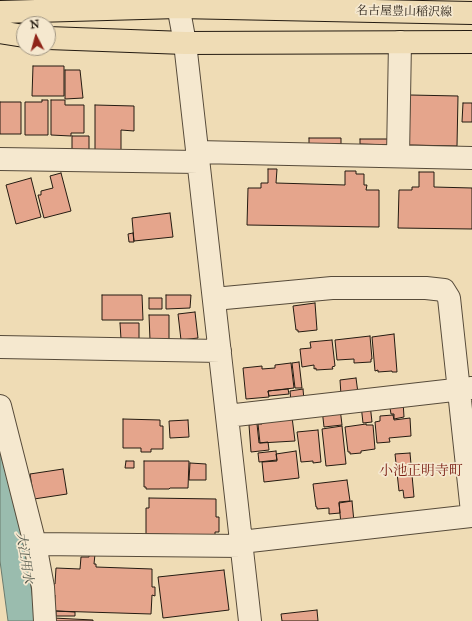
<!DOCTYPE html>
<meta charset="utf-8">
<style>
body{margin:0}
#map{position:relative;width:472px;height:621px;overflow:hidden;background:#efdcb5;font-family:"IM FELL Great Primer",serif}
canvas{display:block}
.north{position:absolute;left:16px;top:16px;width:40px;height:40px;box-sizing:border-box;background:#f5e8cf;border:1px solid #a19683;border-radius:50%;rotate:354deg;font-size:11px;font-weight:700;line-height:16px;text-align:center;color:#241b11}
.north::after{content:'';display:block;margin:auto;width:14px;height:18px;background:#8f2418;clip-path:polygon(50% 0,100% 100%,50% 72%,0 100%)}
</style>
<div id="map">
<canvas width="472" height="621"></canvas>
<div class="north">N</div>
</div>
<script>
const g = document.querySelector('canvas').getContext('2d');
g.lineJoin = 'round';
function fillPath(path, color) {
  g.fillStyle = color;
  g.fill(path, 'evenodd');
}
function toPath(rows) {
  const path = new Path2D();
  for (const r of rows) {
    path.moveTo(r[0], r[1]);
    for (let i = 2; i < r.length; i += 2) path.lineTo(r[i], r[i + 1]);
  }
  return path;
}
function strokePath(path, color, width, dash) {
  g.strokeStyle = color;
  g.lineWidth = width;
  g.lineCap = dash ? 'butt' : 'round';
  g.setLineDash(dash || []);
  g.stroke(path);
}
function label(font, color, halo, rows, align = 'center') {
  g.font = font + ' "IM FELL Great Primer","Noto Serif JP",serif';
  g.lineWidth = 3.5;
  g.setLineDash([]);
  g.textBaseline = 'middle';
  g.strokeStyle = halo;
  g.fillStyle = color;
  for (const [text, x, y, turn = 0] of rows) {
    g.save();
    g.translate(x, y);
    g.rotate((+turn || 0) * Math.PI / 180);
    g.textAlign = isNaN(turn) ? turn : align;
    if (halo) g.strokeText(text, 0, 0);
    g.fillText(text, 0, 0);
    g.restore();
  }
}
const water = toPath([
 [0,452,25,545,36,621,8,621,0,561,0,452]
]);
fillPath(water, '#9abcae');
strokePath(water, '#6b7c6f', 1);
const building = toPath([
 [33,66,64,66,64,96,32,96,33,66],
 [65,70,80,70,83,98,65,99,65,70],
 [410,95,458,96,457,146,409,145,410,95],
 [42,100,48,100,48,135,25,135,25,102,42,102,42,100],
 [51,100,65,100,65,105,84,105,84,133,71,133,71,136,51,135,51,100],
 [0,102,21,102,21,134,0,134,0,102],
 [463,103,472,103,472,122,462,122,463,103],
 [95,105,134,106,134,131,121,130,121,150,95,150,95,105],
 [72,136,89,136,89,151,72,151,72,136],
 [309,138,341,138,341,144,309,144,309,138],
 [360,139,390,139,390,145,360,144,360,139],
 [268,169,277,169,276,183,345,185,345,171,356,171,356,174,364,174,364,185,367,185,366,190,379,190,379,227,247,225,248,188,261,188,261,183,268,183,268,169],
 [419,172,434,172,434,187,472,188,472,229,398,228,399,190,412,190,412,187,419,187,419,172],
 [61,173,71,211,44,218,38,195,41,195,41,191,53,188,50,176,61,173],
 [31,178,41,217,16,224,6,185,31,178],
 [170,213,173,237,134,241,132,218,170,213],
 [133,233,134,242,129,242,128,234,133,233],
 [102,295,142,295,143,320,102,320,102,295],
 [166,295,191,295,190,308,166,309,166,295],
 [149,298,162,298,162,309,149,309,149,298],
 [315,303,317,330,298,332,298,330,296,330,293,306,315,303],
 [195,312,198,338,181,340,178,314,195,312],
 [149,315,169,315,169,340,150,340,149,315],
 [120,323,139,323,139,339,121,339,120,323],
 [394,334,397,372,392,372,392,371,378,372,378,370,375,371,372,337,394,334],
 [370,336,372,359,371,359,371,362,354,363,354,359,337,360,335,340,370,336],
 [332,340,335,366,332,367,333,369,316,370,316,368,314,369,314,365,302,367,300,349,311,348,310,342,332,340],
 [299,362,302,388,295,388,292,363,299,362],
 [291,363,294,388,268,391,269,397,246,399,243,368,262,366,262,369,275,368,275,365,291,363],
 [356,378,358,393,341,395,340,380,356,378],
 [288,389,289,394,269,396,268,391,288,389],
 [303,389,304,400,291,402,290,391,303,389],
 [403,401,404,417,394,419,394,414,391,414,389,402,403,401],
 [370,404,372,422,363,423,361,405,370,404],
 [340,408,342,425,324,427,322,409,340,408],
 [393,415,394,420,410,418,411,436,389,438,390,442,377,443,375,422,380,421,380,416,393,415],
 [292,417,295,441,260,443,258,424,262,424,262,420,292,417],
 [123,419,160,420,160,426,163,426,163,449,151,449,151,452,141,452,141,448,123,448,123,419],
 [188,420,189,437,170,438,169,421,188,420],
 [257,424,259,443,268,442,269,450,251,452,249,425,257,424],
 [366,424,366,425,373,425,375,449,361,451,361,453,350,454,350,452,348,452,345,427,366,424],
 [342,426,346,464,326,466,322,429,342,426],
 [318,430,321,462,313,463,313,461,301,462,297,432,318,430],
 [276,451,277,460,259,462,258,453,276,451],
 [296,451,299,478,264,482,262,462,277,461,276,454,296,451],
 [410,453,414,497,404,498,403,490,399,491,395,454,410,453],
 [126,461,134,461,134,468,125,468,126,461],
 [144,461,189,461,188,488,170,488,169,489,146,489,146,487,144,487,144,461],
 [190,463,206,464,206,480,189,480,190,463],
 [63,469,67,494,34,499,30,474,63,469],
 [347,480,350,501,339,502,340,513,329,514,329,508,317,509,317,507,316,507,313,484,347,480],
 [149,498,216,499,216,517,219,517,219,532,215,532,215,535,146,534,146,508,149,508,149,498],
 [352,501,354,522,341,524,339,503,352,501],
 [89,554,95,554,94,564,96,564,96,567,152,569,152,587,155,587,155,596,152,595,151,614,54,611,55,595,51,595,51,584,55,584,56,568,80,569,81,557,89,557,89,554],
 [224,570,229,610,163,618,158,577,224,570],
 [317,610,318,621,282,621,281,614,317,610],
 [56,611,75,612,75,616,56,616,56,611],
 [53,618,93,620,93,621,53,621,53,618]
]);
fillPath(building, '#e5a58c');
strokePath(building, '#241b11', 1);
const minor = toPath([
 [177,0,185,43,250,621],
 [197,152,472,158],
 [398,156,400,42],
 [0,159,198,162],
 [214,299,332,288,426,288,444,290,449,298,472,512],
 [0,347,220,351],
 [0,406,35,544,43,587,45,621],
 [227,416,472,388],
 [241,542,472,516],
 [35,544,242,546]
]);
const major = toPath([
 [0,12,178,7,472,13],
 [0,32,24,36],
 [48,38,185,43,472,42]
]);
strokePath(minor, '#574b3a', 24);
strokePath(major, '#241b11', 24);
strokePath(minor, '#f5e8cf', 22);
strokePath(major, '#efdcb5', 22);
label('12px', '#241b11', '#f5e8cf', [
 ["名古屋豊山稲沢線",404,12,1]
]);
label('italic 13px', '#4d5348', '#f5e8cf', [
 ["大江用水",24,558,81]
]);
label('14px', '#7a1f14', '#f5e8cf', [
 ["小池正明寺町",421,472]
]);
</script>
